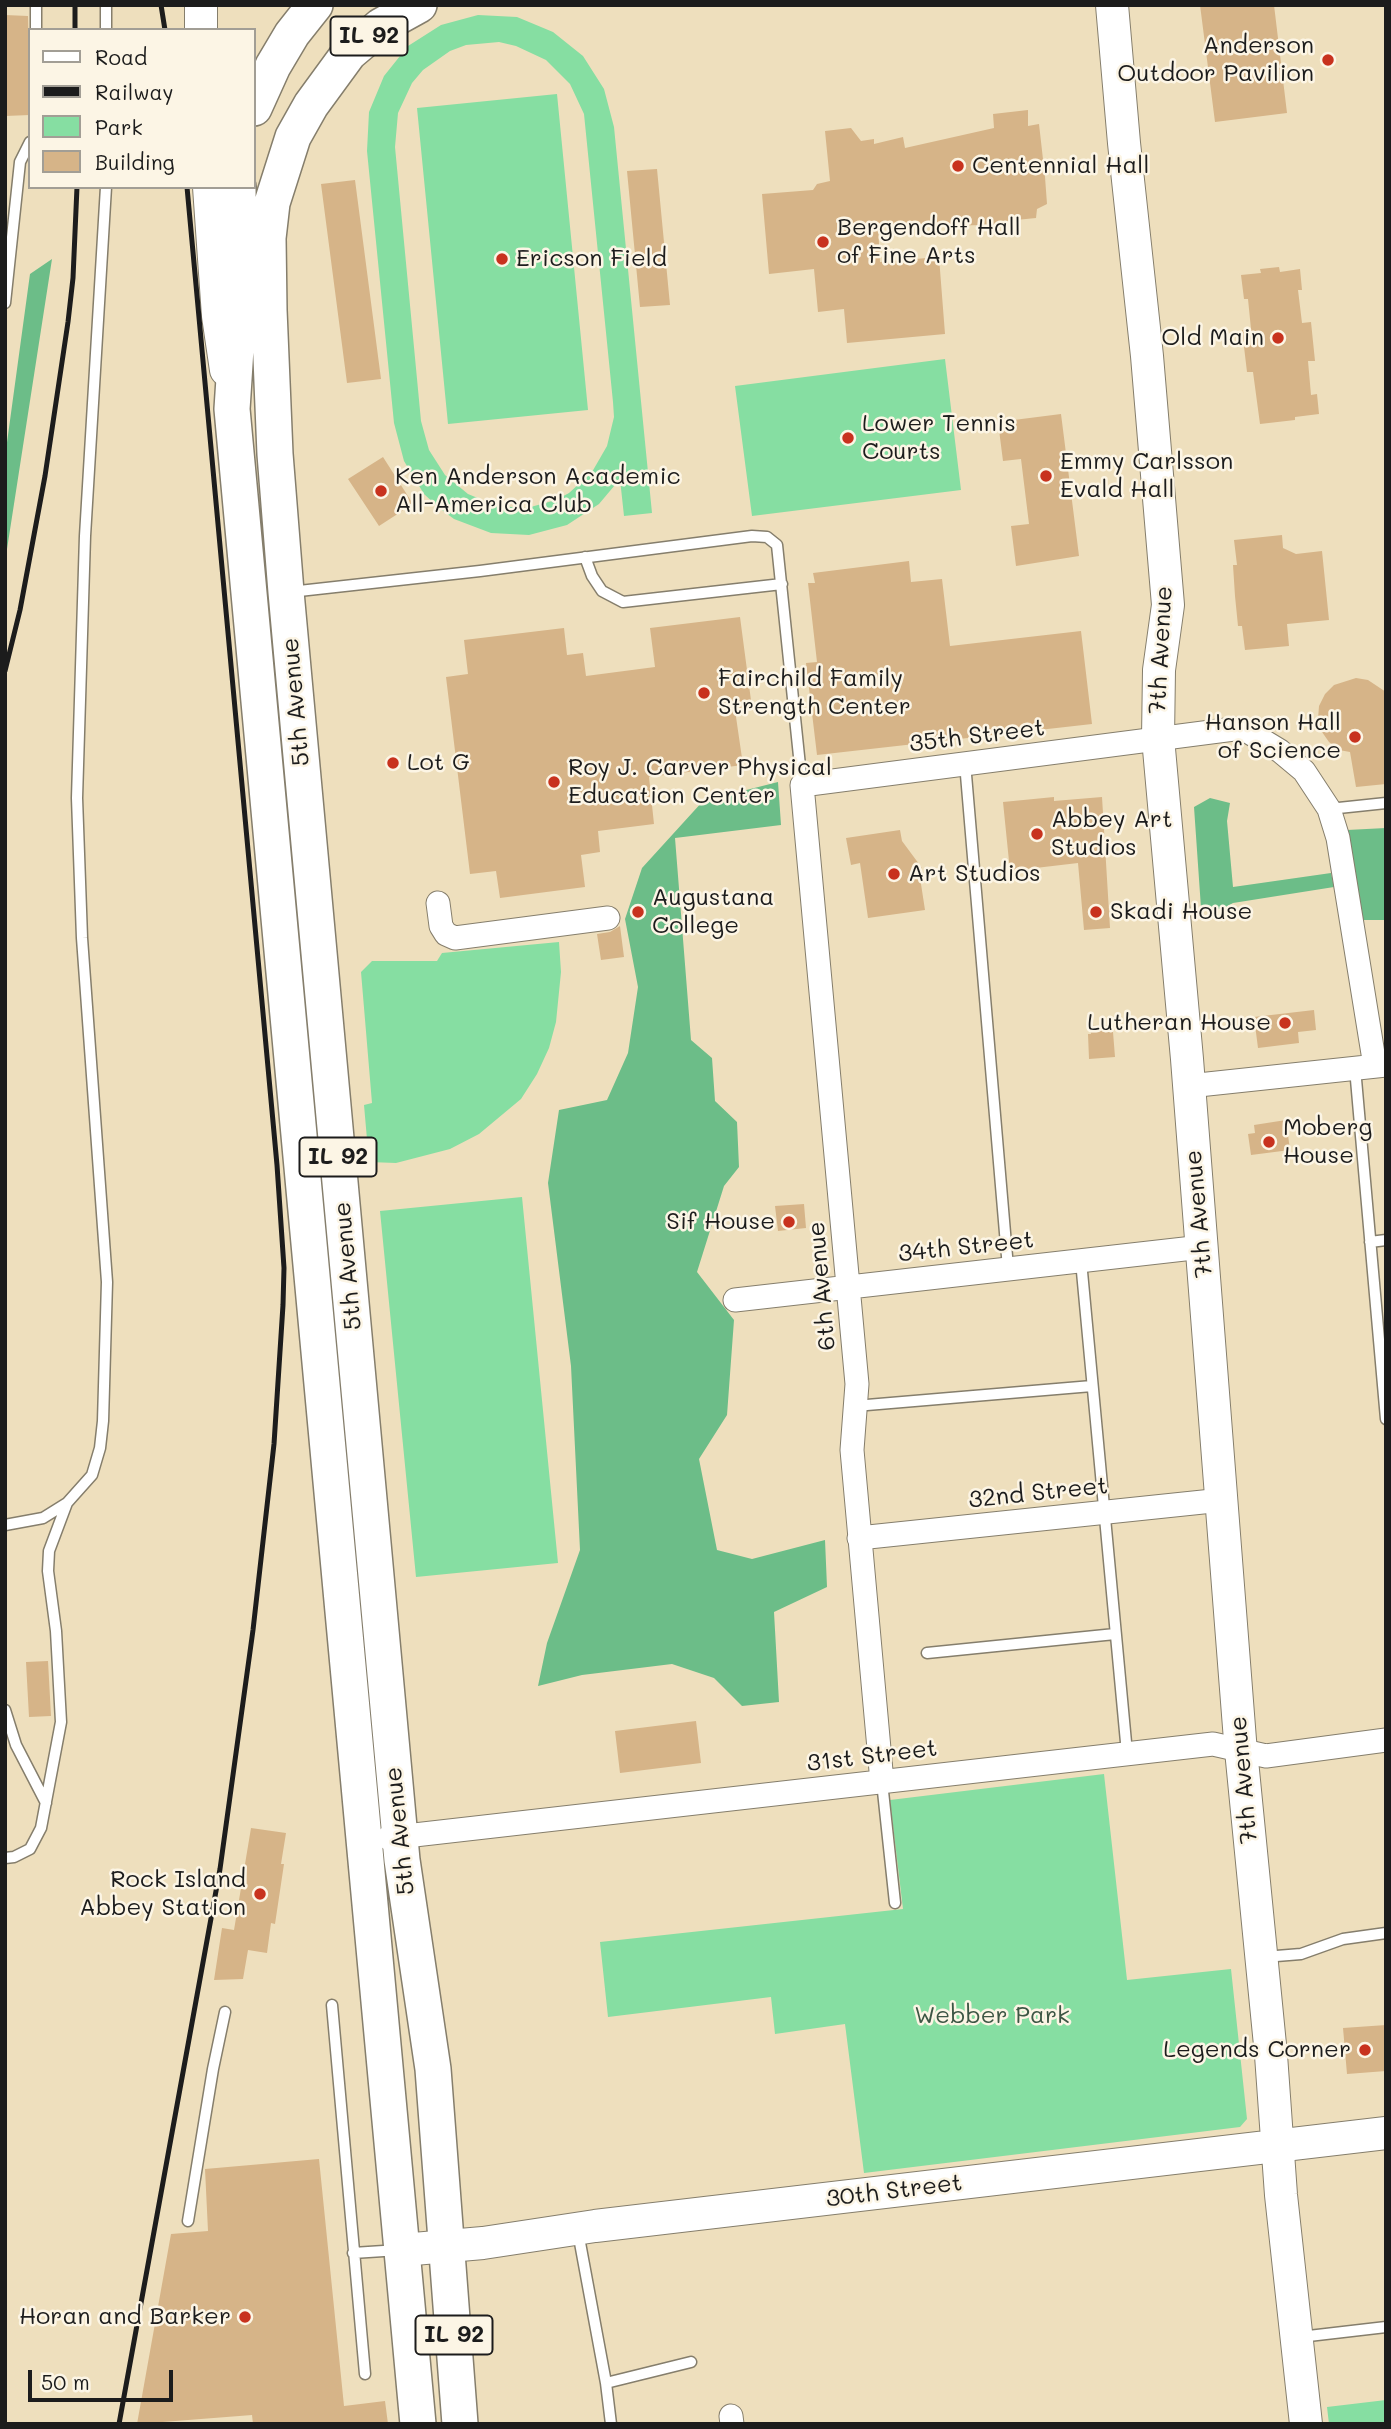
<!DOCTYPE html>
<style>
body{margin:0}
#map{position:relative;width:1391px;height:2429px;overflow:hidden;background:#eedfbd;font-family:Mali,sans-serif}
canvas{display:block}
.frame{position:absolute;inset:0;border:7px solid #1c1c1c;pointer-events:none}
.legend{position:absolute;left:28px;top:28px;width:228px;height:161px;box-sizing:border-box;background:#fcf5e5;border:2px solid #a29e95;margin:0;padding:9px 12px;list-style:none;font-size:21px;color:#1c1c1c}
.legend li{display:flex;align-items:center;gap:14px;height:35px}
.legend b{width:35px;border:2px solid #a29e95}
.scale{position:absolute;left:28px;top:2370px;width:145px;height:32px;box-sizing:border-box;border:4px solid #1c1c1c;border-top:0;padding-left:9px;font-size:21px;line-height:24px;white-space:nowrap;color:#1c1c1c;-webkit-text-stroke:5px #fcf5e5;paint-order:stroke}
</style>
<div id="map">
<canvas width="1391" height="2429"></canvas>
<div class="frame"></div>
<ul class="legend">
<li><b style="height:9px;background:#fff"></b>Road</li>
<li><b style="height:9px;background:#1c1c1c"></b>Railway</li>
<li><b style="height:19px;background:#86dea2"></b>Park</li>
<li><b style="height:19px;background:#d6b488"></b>Building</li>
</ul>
<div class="scale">50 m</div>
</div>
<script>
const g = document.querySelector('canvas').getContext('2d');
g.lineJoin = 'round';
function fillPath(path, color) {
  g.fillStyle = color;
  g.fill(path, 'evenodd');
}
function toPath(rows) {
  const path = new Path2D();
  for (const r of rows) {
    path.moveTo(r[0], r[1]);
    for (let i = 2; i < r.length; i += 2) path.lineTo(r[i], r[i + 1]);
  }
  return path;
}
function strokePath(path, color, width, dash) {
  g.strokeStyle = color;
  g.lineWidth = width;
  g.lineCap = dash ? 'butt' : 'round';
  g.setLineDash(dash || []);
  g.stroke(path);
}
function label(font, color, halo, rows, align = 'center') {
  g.font = font + ' Mali,sans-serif';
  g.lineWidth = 5;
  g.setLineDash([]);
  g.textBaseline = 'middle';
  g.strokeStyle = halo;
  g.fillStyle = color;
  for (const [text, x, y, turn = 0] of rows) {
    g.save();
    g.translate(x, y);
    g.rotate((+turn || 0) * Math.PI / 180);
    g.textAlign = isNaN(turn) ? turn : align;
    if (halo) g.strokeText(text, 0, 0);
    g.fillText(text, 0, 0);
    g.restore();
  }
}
fillPath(toPath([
 [478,15,517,17,553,32,583,56,604,89,614,127,652,513,624,516,620,479,599,504,567,525,529,535,491,533,454,519,438,507,424,494,404,461,394,423,367,151,369,112,384,76,408,46,441,25],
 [499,42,516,46,546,60,570,84,584,114,613,402,614,417,607,446,592,472,569,493,556,500,527,508,497,506,468,494,445,475,429,450,421,421,395,147,398,113,412,83,423,70,450,51,466,45],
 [557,94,588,410,448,424,417,108],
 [945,359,961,490,752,516,735,386],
 [559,942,561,972,556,1022,549,1048,537,1074,521,1099,479,1134,450,1149,396,1163,369,1162,364,1105,372,1103,361,972,372,961,437,961,442,953],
 [522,1197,558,1563,416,1577,380,1211],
 [1104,1774,1127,1980,1231,1969,1247,2119,1240,2127,864,2173,845,2024,775,2034,771,1997,608,2017,600,1942,903,1909,890,1800],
 [1386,2400,1386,2424,1329,2424,1327,2407]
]), '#86dea2');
fillPath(toPath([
 [52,259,5,562,5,457,30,274],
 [778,782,781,825,675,838,691,1040,712,1058,715,1101,737,1122,739,1167,724,1186,697,1272,734,1320,727,1415,699,1459,717,1550,752,1559,825,1540,827,1587,774,1612,779,1702,742,1706,714,1678,672,1664,582,1675,538,1686,547,1643,580,1550,571,1366,548,1183,559,1110,607,1100,628,1053,638,987,625,919,642,868,703,801],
 [1210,798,1230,803,1227,821,1233,887,1331,873,1334,887,1233,903,1222,909,1201,908,1194,807],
 [1386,828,1386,920,1361,920,1347,830]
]), '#6cbd88');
fillPath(toPath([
 [1200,5,1274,5,1287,113,1215,122],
 [5,15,28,16,30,115,5,116],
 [1028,110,1028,126,1039,124,1045,177,1047,204,1037,209,1036,218,1006,221,1004,225,878,226,880,262,939,257,945,334,847,343,844,309,818,312,814,269,769,274,762,194,813,190,817,184,830,181,825,131,851,128,861,141,874,139,874,144,903,137,905,148,994,128,993,114],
 [657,169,670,305,640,307,627,171],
 [355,180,381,379,347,383,321,184],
 [1279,267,1280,272,1300,269,1302,290,1298,290,1302,323,1311,322,1315,361,1308,361,1311,395,1317,394,1319,414,1295,417,1295,420,1260,424,1253,372,1247,372,1242,330,1251,329,1248,299,1244,299,1241,275,1261,273,1260,269],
 [1061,414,1079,556,1016,566,1011,526,1029,524,1021,459,1003,461,998,422],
 [383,457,413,504,379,526,348,479],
 [1282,535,1283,548,1296,554,1322,551,1329,620,1287,624,1289,646,1245,650,1242,626,1238,626,1235,596,1233,565,1237,565,1234,540],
 [909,561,911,582,942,579,950,646,1081,631,1092,724,817,755,806,663,817,662,808,583,815,583,813,573],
 [740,617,752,708,735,710,743,765,649,777,654,824,598,831,600,852,581,855,585,887,500,898,496,871,470,874,446,677,468,674,464,640,564,628,567,655,583,653,586,676,655,667,650,628],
 [1356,678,1368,680,1386,692,1386,784,1356,787,1350,752,1339,750,1329,742,1322,732,1318,719,1319,706,1325,694,1334,685],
 [1054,797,1054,801,1102,797,1110,928,1084,930,1078,863,1010,871,1003,802],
 [900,830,902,841,922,868,919,871,925,910,868,918,860,863,851,865,846,838],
 [620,926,624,957,601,960,597,934,610,932],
 [1314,1010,1316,1030,1298,1032,1299,1043,1258,1048,1254,1017],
 [1110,1025,1111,1032,1113,1032,1115,1057,1089,1059,1088,1034,1091,1034,1090,1026],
 [1286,1120,1290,1150,1251,1155,1248,1134,1255,1133,1254,1125],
 [804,1204,806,1228,778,1231,775,1206],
 [48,1661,51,1716,29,1717,26,1662],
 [696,1721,701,1763,620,1773,615,1731],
 [251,1828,286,1833,281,1864,284,1864,275,1924,271,1923,267,1953,248,1950,243,1979,214,1980,222,1928,234,1930],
 [1386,2025,1386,2071,1347,2074,1343,2028],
 [319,2159,344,2406,385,2401,388,2424,253,2424,252,2415,137,2424,171,2234,208,2231,205,2169]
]), '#d6b488');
const lane = toPath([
 [36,5,36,30],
 [106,5,106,30],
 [5,303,20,162,30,142],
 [585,557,592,576,602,591,623,602,782,584],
 [290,592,480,571,752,536,767,537,777,545,802,785],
 [965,763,1008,1268],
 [1329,809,1386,803],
 [1355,1068,1386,1419],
 [1370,1242,1386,1240],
 [1081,1261,1127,1753],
 [855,1406,1092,1386],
 [5,1525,43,1518,67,1503,92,1475,100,1448,103,1421,107,1282,82,938,77,798,85,536,106,187],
 [927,1653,1115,1634],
 [5,1710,16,1745,46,1803],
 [882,1782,895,1903],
 [5,1858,14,1857,30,1849,41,1828,61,1722,56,1631,48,1571,49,1551,67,1503],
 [1264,1957,1301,1954,1343,1939,1386,1933],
 [332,2005,365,2374],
 [188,2221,213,2069,225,2012],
 [578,2232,606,2383,611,2424],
 [353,2253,399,2250],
 [1300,2337,1386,2327],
 [606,2383,691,2362]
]);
const street = toPath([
 [438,903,441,926,446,934,455,938,608,918],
 [1189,1086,1386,1065],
 [735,1300,1202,1247],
 [859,1538,1222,1500],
 [882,1782,852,1450,857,1384,802,785,1234,729,1247,731,1280,751,1304,771,1329,809,1338,838,1375,1066],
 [388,1838,1213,1744,1266,1756,1386,1740],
 [731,2416,732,2424]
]);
const secondary = toPath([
 [1112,5,1124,143,1147,356,1168,605,1159,670,1158,738,1187,1059,1240,1740,1271,2055,1281,2195,1306,2424],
 [201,30,201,5],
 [209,187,218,316,226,370],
 [402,2250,483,2243,595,2226,1386,2133]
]);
const primary = toPath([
 [419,5,381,26,349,53,311,105,293,137,272,203,268,238,269,310,275,454,286,592,402,1860,433,2069,460,2424],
 [254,108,273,66,292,34,315,5],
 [238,187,239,303,232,409,418,2424]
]);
strokePath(lane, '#857e6c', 13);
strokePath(street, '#857e6c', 25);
strokePath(secondary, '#857e6c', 34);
strokePath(primary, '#857e6c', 38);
strokePath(lane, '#fff', 10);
strokePath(street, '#fff', 23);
strokePath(secondary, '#fff', 32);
strokePath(primary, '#fff', 35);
strokePath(toPath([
 [75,5,75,30],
 [161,5,165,30],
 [5,671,20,610,45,476,68,322,73,278,77,187],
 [119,2424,220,1869,253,1630,274,1444,283,1305,284,1268,277,1165,187,187]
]), '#1c1c1c', 5);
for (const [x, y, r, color] of [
 [1328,60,7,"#c8321e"],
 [958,166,7,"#c8321e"],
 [823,242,7,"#c8321e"],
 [502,259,7,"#c8321e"],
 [1278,338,7,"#c8321e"],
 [848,438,7,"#c8321e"],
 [1046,476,7,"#c8321e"],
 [381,491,7,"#c8321e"],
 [704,693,7,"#c8321e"],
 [1355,737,7,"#c8321e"],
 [393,763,7,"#c8321e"],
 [554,782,7,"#c8321e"],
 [1037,834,7,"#c8321e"],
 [894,874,7,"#c8321e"],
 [638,912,7,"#c8321e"],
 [1096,912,7,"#c8321e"],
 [1285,1023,7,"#c8321e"],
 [1269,1142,7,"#c8321e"],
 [789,1222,7,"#c8321e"],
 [260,1894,7,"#c8321e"],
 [1365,2050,7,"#c8321e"],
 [245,2317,7,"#c8321e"]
]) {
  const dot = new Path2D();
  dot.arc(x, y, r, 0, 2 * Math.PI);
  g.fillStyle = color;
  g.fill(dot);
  strokePath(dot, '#fcf5e5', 2.5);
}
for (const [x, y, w] of [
 [369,36,77],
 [338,1157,77],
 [454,2335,77]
]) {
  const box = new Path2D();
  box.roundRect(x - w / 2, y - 19.5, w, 39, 5);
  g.fillStyle = '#fcf5e5';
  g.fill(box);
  strokePath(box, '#1c1c1c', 2);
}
label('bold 23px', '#1c1c1c', null, [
 ["IL 92",369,36],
 ["IL 92",338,1157],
 ["IL 92",454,2335]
]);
label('24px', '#1c1c1c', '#fcf5e5', [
 ["Anderson",1314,46,"right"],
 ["Outdoor Pavilion",1314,74,"right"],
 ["Centennial Hall",972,166],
 ["Bergendoff Hall",837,228],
 ["of Fine Arts",837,256],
 ["Ericson Field",516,259],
 ["Old Main",1264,338,"right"],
 ["Lower Tennis",862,424],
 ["Courts",862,452],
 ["Emmy Carlsson",1060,462],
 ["Evald Hall",1060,490],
 ["Ken Anderson Academic",395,477],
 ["All-America Club",395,505],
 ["Fairchild Family",718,679],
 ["Strength Center",718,707],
 ["Hanson Hall",1341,723,"right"],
 ["of Science",1341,751,"right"],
 ["Lot G",407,763],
 ["Roy J. Carver Physical",568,768],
 ["Education Center",568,796],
 ["Abbey Art",1051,820],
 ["Studios",1051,848],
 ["Art Studios",908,874],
 ["Augustana",652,898],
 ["College",652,926],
 ["Skadi House",1110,912],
 ["Lutheran House",1271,1023,"right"],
 ["Moberg",1283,1128],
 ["House",1283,1156],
 ["Sif House",775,1222,"right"],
 ["Rock Island",246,1880,"right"],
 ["Abbey Station",246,1908,"right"],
 ["Legends Corner",1351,2050,"right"],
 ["Horan and Barker",231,2317,"right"]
], 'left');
label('24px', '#1c1c1c', '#fcf5e5', [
 ["7th Avenue",1161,650,-87],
 ["5th Avenue",296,702,-95],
 ["35th Street",977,736,-7],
 ["7th Avenue",1199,1214,-95],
 ["34th Street",966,1247,-6],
 ["5th Avenue",348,1266,-95],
 ["6th Avenue",822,1286,-95],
 ["32nd Street",1038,1493,-6],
 ["31st Street",872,1756,-7],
 ["7th Avenue",1244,1780,-95],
 ["5th Avenue",400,1831,-96],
 ["30th Street",894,2191,-7]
]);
label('24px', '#3c5644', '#fcf5e5', [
 ["Webber Park",992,2016]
]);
</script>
